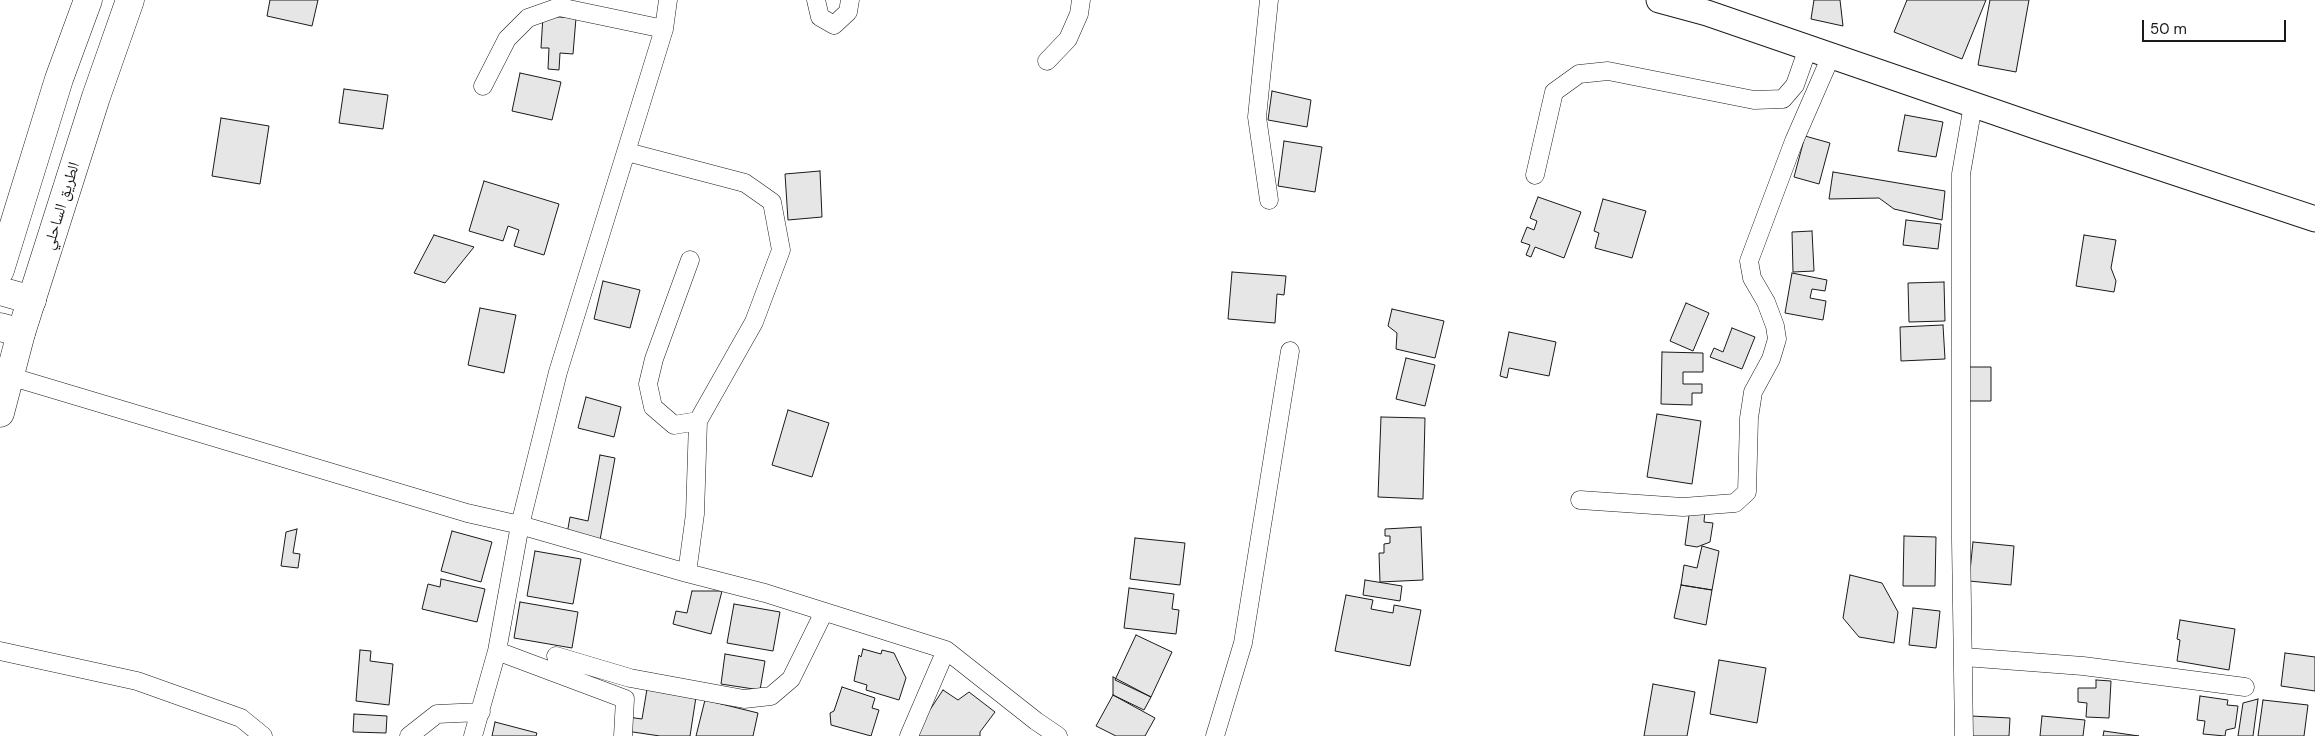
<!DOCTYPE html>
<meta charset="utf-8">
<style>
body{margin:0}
#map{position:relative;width:2315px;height:736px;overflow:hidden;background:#fff;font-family:"DM Sans",sans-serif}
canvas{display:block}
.scale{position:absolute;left:2142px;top:20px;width:144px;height:22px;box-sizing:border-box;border:2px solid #1a1a1a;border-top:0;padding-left:6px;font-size:15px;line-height:18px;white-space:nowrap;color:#1a1a1a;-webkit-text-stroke:4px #fff;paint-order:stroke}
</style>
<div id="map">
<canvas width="2315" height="736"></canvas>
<div class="scale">50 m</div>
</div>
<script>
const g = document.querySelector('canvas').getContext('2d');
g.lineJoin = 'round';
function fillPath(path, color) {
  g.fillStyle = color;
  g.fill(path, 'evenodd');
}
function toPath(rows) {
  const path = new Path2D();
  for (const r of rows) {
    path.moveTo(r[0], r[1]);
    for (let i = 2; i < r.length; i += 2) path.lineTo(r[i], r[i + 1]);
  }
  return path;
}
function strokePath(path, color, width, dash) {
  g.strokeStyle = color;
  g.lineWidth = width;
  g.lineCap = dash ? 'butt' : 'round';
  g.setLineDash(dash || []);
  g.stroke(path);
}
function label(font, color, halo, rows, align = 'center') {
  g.font = font + ' "DM Sans","Noto Naskh Arabic",sans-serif';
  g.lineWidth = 4;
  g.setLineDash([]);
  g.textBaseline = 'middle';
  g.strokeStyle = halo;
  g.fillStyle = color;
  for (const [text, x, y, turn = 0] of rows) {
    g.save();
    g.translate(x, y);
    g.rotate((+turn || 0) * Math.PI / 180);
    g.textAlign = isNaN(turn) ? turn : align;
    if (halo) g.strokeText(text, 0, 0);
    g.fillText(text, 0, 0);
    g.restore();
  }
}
const building = toPath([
 [270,0,318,0,312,26,267,16,270,0],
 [1814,0,1840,0,1843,26,1811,19,1814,0],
 [1907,0,1986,0,1962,59,1894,32,1907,0],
 [1990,0,2029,0,2016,72,1978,65,1990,0],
 [543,16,576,18,573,54,560,53,559,70,548,69,549,48,541,48,543,16],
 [520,73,561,82,552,120,512,111,520,73],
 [344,89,388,95,383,129,339,123,344,89],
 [1272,91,1311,100,1307,127,1268,120,1272,91],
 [1905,115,1943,122,1936,157,1898,151,1905,115],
 [221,118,269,126,260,184,212,176,221,118],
 [1805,136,1830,143,1819,184,1794,177,1805,136],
 [1284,141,1322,147,1315,192,1278,186,1284,141],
 [820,171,822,217,788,220,785,174,820,171],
 [1833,172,1945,191,1942,220,1894,209,1879,198,1829,199,1833,172],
 [484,181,559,204,544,255,514,246,519,230,508,226,503,241,469,231,484,181],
 [1538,197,1581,212,1564,258,1535,247,1531,257,1526,255,1530,245,1521,242,1527,227,1534,230,1537,221,1530,218,1538,197],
 [1603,199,1646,211,1632,258,1595,248,1599,233,1594,231,1603,199],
 [1906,220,1941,224,1938,249,1903,245,1906,220],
 [1812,231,1814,271,1793,272,1792,232,1812,231],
 [434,235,474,247,445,283,414,273,434,235],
 [2084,235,2116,240,2111,268,2116,281,2114,292,2076,286,2084,235],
 [1232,272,1286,276,1284,295,1277,294,1275,323,1228,319,1232,272],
 [1792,273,1827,280,1825,291,1812,289,1810,298,1826,301,1823,320,1785,313,1792,273],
 [603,281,640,290,630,328,594,319,603,281],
 [1944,282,1945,321,1909,322,1908,283,1944,282],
 [1686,303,1709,313,1693,351,1670,341,1686,303],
 [480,308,516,315,504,373,468,365,480,308],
 [1392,309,1444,321,1435,358,1396,349,1397,333,1388,326,1392,309],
 [1943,325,1945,359,1901,361,1900,327,1943,325],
 [1732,328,1755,337,1742,369,1710,357,1714,348,1723,352,1732,328],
 [1509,332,1556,342,1549,376,1509,368,1507,378,1500,376,1509,332],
 [1662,352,1703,353,1703,372,1683,372,1683,384,1702,384,1702,393,1692,393,1692,405,1661,404,1662,352],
 [1406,358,1435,365,1425,406,1396,399,1406,358],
 [1969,367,1991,367,1991,401,1969,401,1969,367],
 [586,397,621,407,614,437,578,428,586,397],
 [788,410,829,423,812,477,772,465,788,410],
 [1657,414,1701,421,1692,484,1647,477,1657,414],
 [1381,417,1425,418,1423,499,1378,497,1381,417],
 [600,455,615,458,600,540,567,534,570,517,588,521,600,455],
 [1690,508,1705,510,1704,522,1713,523,1710,542,1697,547,1685,545,1690,508],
 [1421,527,1423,580,1380,582,1379,553,1384,553,1384,544,1390,543,1390,536,1385,536,1385,529,1421,527],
 [297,529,293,553,300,554,298,568,281,566,286,532,297,529],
 [452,531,492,542,481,582,441,571,452,531],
 [1904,536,1936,537,1935,586,1903,586,1904,536],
 [1135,538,1185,543,1180,585,1130,579,1135,538],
 [1973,542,2014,546,2011,585,1969,581,1973,542],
 [1702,546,1719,551,1712,590,1681,585,1684,565,1697,568,1702,546],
 [535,551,581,559,573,604,527,596,535,551],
 [1850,575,1882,583,1898,612,1894,643,1859,637,1843,618,1850,575],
 [441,579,485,589,477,622,422,609,428,584,440,587,441,579],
 [1365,580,1402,586,1400,601,1363,595,1365,580],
 [1681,585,1712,590,1706,625,1674,618,1681,585],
 [1129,588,1174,594,1172,609,1179,610,1176,634,1124,628,1129,588],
 [692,591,722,591,711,634,673,624,676,611,687,613,692,591],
 [1346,595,1373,600,1371,609,1393,613,1394,605,1421,610,1410,666,1335,651,1346,595],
 [520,602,578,612,572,648,514,638,520,602],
 [734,604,780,612,773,651,727,643,734,604],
 [1913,608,1940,611,1936,648,1909,645,1913,608],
 [2180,620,2235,629,2229,670,2177,661,2180,640,2177,639,2180,620],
 [1136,635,1172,652,1151,697,1115,680,1136,635],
 [863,649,881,654,882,650,894,653,906,678,899,700,866,690,867,685,854,681,859,655,861,657,863,649],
 [360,650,371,651,370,661,393,664,389,705,356,701,360,650],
 [2285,653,2315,657,2315,691,2281,686,2285,653],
 [725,654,765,661,760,690,721,684,725,654],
 [1719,660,1766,668,1757,723,1710,714,1719,660],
 [1113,677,1151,697,1144,710,1113,695,1113,677],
 [2096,680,2111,681,2109,718,2086,717,2087,703,2078,702,2078,688,2096,688,2096,680],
 [1653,684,1695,692,1687,736,1644,736,1653,684],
 [842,687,875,698,872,708,879,710,871,736,831,725,830,713,834,711,842,687],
 [647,689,696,697,690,736,660,736,626,731,628,717,642,719,647,689],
 [943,690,958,700,969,692,995,712,980,732,980,736,918,736,914,734,943,690],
 [1113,695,1155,718,1145,736,1116,736,1096,726,1113,695],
 [2200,696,2228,700,2227,705,2238,706,2235,728,2226,730,2225,736,2203,734,2205,721,2197,720,2200,696],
 [2258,699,2253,736,2238,736,2243,703,2258,699],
 [705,700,758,713,753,736,696,736,705,700],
 [2263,700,2308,705,2304,736,2258,736,2263,700],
 [354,714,387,716,386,733,353,732,354,714],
 [1971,716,2010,718,2009,736,1970,736,1971,716],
 [2042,716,2085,720,2083,736,2040,736,2042,716],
 [495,722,537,733,536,736,492,736,495,722],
 [2104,731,2139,736,2103,736,2104,731]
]);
fillPath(building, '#e6e6e6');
strokePath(building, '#1a1a1a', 1);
const street = toPath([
 [816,0,820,17,834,25,848,12,850,0],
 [1047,61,1068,39,1079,14,1081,0],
 [483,86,507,39,528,18,559,7,664,29],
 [627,152,745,183,772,202,781,250,754,322,698,421,674,425,653,407,648,384,654,359,690,260],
 [1535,175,1554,92,1579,74,1608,71,1754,100,1783,99,1795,85,1808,48],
 [1269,200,1257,117,1269,0],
 [9,376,467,513,520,525,687,573,765,593,946,650,1036,721,1058,736],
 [1580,500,1683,507,1735,503,1747,492,1749,418,1753,392,1771,359,1777,339,1775,326,1766,302,1752,278,1749,261,1794,141,1831,56],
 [687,573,695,514,698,421],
 [0,651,137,681,241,718,263,736],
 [497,651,625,699,623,736],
 [556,656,630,678,744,699,771,696,791,679,824,612],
 [1964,657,2083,666,2245,687],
 [409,736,437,714,481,712],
 [473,736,497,651,520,525,558,372,664,29,668,0],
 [909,736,946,650],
 [1215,736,1243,643,1290,351],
 [1964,736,1961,540,1961,174,1973,105]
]);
const secondary = toPath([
 [1659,0,1707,13,2044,129,2315,219]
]);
const primary = toPath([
 [0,291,32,300],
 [0,327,21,333]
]);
const highway = toPath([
 [0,270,59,79,88,0],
 [0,413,21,333,96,97,130,0]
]);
strokePath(street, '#1a1a1a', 19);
strokePath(secondary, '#1a1a1a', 27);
strokePath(primary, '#1a1a1a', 29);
strokePath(highway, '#1a1a1a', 29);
strokePath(street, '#fff', 18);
strokePath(secondary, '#fff', 25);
strokePath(primary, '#fff', 28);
strokePath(highway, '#fff', 28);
label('16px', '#1a1a1a', '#fff', [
 ["الطريق الساحلي",62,206,-73]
]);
</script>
